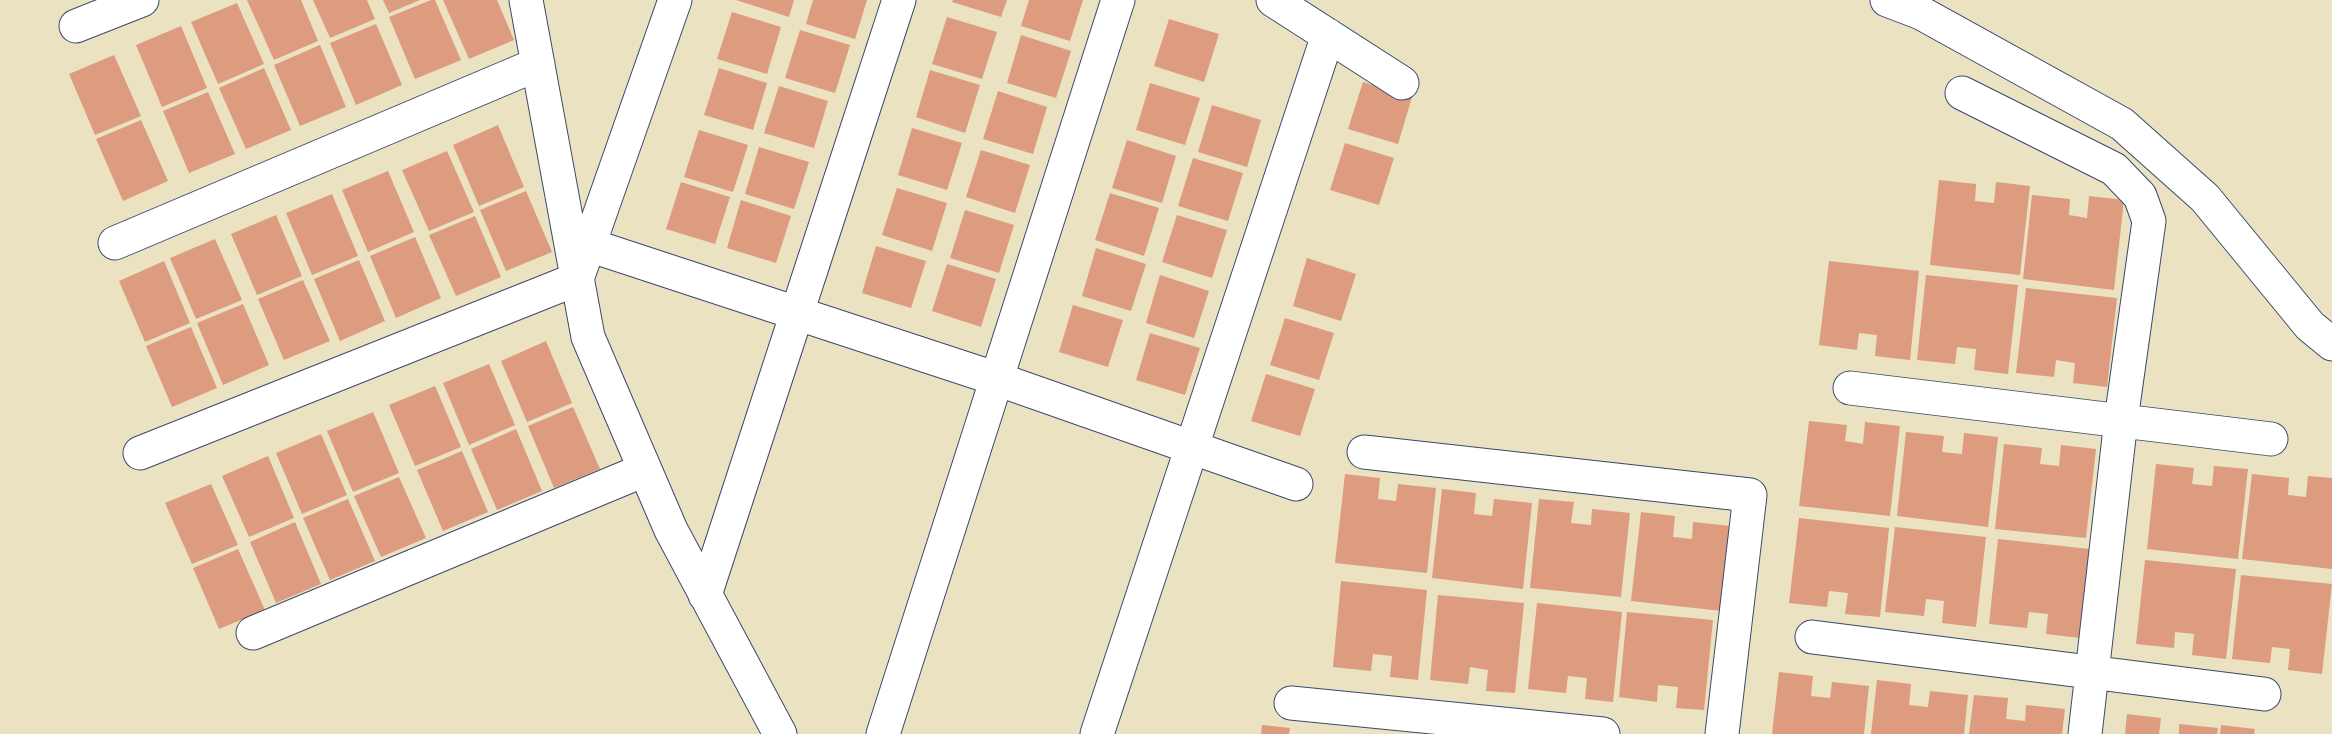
<!DOCTYPE html>
<style>
body{margin:0}
canvas{display:block;background:#eae2c1}
</style>
<canvas width="2332" height="734"></canvas>
<script>
const g = document.querySelector('canvas').getContext('2d');
g.lineJoin = 'round';
function fillPath(path, color) {
  g.fillStyle = color;
  g.fill(path, 'evenodd');
}
function toPath(rows) {
  const path = new Path2D();
  for (const r of rows) {
    path.moveTo(r[0], r[1]);
    for (let i = 2; i < r.length; i += 2) path.lineTo(r[i], r[i + 1]);
  }
  return path;
}
function strokePath(path, color, width, dash) {
  g.strokeStyle = color;
  g.lineWidth = width;
  g.lineCap = dash ? 'butt' : 'round';
  g.setLineDash(dash || []);
  g.stroke(path);
}
fillPath(toPath([
 [247,0,301,0,318,41,274,60],
 [313,0,367,0,375,19,330,38],
 [383,0,420,0,389,13],
 [431,0,435,0,461,60,415,79,389,17],
 [443,0,497,0,514,40,469,59],
 [736,0,794,0,789,17],
 [813,0,867,0,855,39,806,24],
 [953,0,1007,0,1001,17,952,2],
 [1029,0,1083,0,1070,41,1021,26],
 [237,3,264,64,218,84,191,22],
 [732,12,781,27,767,74,717,59],
 [947,17,997,32,982,79,932,64],
 [1169,19,1219,34,1204,82,1154,66],
 [376,24,402,85,356,105,330,43],
 [181,26,207,88,162,107,136,45],
 [800,30,850,45,835,93,785,78],
 [1021,35,1071,51,1056,98,1007,83],
 [320,45,346,107,300,126,274,65],
 [114,55,141,116,95,135,69,74],
 [264,68,291,130,246,149,219,88],
 [719,68,767,83,753,130,704,115],
 [930,70,980,85,965,133,916,117],
 [1363,82,1412,97,1398,144,1348,129],
 [1150,83,1200,98,1185,145,1136,130],
 [779,86,828,101,814,148,764,133],
 [998,91,1047,107,1033,154,983,139],
 [208,92,235,154,189,173,163,111],
 [1212,105,1261,120,1247,167,1198,152],
 [141,120,168,181,123,201,96,139],
 [498,125,524,187,479,206,453,145],
 [912,128,962,143,947,190,898,175],
 [699,130,748,145,733,192,684,177],
 [1127,140,1176,156,1162,203,1112,188],
 [1345,143,1394,158,1379,205,1330,190],
 [759,147,809,162,794,209,745,194],
 [981,150,1030,165,1015,213,966,197],
 [447,151,474,212,429,231,402,170],
 [1193,158,1243,173,1228,221,1178,206],
 [388,171,414,232,368,252,342,190],
 [1939,180,1976,184,1975,201,1994,203,1996,182,2030,186,2020,275,1930,265],
 [681,182,730,197,715,244,666,229],
 [897,188,947,203,932,251,882,235],
 [526,191,552,252,506,271,480,210],
 [1110,193,1159,208,1144,256,1095,240],
 [332,194,358,256,312,275,286,213],
 [2032,195,2070,199,2069,215,2087,218,2089,196,2124,200,2114,290,2023,279],
 [741,200,791,216,776,263,727,248],
 [965,210,1014,225,999,273,950,258],
 [276,215,302,276,257,295,231,234],
 [1177,215,1227,230,1212,278,1162,262],
 [475,216,501,277,456,296,429,235],
 [415,237,441,298,396,318,370,256],
 [215,239,242,300,196,319,170,258],
 [876,246,926,261,911,308,862,293],
 [1096,248,1146,264,1131,311,1082,296],
 [1307,258,1356,274,1341,321,1293,306],
 [359,260,385,321,340,341,314,279],
 [164,261,190,323,145,342,119,281],
 [1829,261,1919,271,1910,360,1875,356,1877,335,1859,333,1857,350,1819,345],
 [947,264,996,279,981,327,932,311],
 [1160,275,1209,291,1194,338,1146,323],
 [1926,275,2018,285,2008,374,1974,370,1976,349,1957,347,1955,364,1917,360],
 [303,280,330,341,284,360,258,299],
 [2026,288,2117,298,2107,387,2073,383,2075,363,2056,360,2054,377,2016,373],
 [243,304,269,365,223,385,197,323],
 [1073,305,1123,320,1108,367,1059,352],
 [1285,318,1334,333,1319,380,1270,365],
 [191,327,217,388,172,407,146,346],
 [1150,333,1200,348,1185,395,1136,380],
 [546,341,572,403,527,422,501,361],
 [489,364,515,425,469,445,443,383],
 [1266,374,1315,389,1300,436,1251,421],
 [435,386,461,447,415,466,389,405],
 [573,407,600,469,554,488,528,426],
 [373,412,399,473,353,492,327,431],
 [1809,421,1847,425,1845,441,1863,444,1865,422,1900,426,1890,516,1799,506],
 [516,429,542,491,497,510,471,449],
 [1906,432,1944,436,1942,452,1962,454,1964,433,1998,437,1988,527,1897,516],
 [321,434,347,495,302,514,276,453],
 [2004,444,2042,448,2040,464,2059,466,2061,445,2096,449,2086,538,1995,529],
 [462,451,488,512,443,531,417,470],
 [268,456,294,518,249,537,222,476],
 [2156,464,2194,468,2192,484,2212,486,2214,466,2248,469,2238,559,2147,549],
 [1345,474,1380,478,1378,499,1396,501,1398,484,1436,488,1427,573,1335,563],
 [2252,474,2289,478,2288,495,2306,497,2308,476,2332,478,2332,569,2242,559],
 [399,477,426,538,381,557,354,496],
 [211,484,238,545,192,564,165,503],
 [1442,489,1476,493,1474,514,1492,516,1494,499,1532,503,1523,589,1432,578],
 [348,499,375,561,330,580,303,518],
 [1539,499,1574,502,1571,523,1591,525,1592,509,1630,513,1621,597,1530,588],
 [1641,512,1675,516,1673,537,1692,539,1693,522,1731,526,1722,611,1631,601],
 [1799,518,1889,528,1880,617,1845,614,1848,593,1829,591,1827,607,1789,603],
 [295,522,321,584,276,603,250,542],
 [1895,527,1986,537,1976,627,1942,623,1944,601,1926,599,1924,616,1885,612],
 [1998,539,2090,549,2080,638,2046,634,2048,614,2029,612,2027,628,1989,624],
 [238,549,265,610,219,629,193,568],
 [2145,560,2236,569,2226,659,2192,655,2194,634,2175,632,2174,648,2136,644],
 [2241,575,2332,584,2322,674,2288,670,2290,649,2272,647,2270,663,2232,659],
 [1341,581,1427,590,1418,680,1390,677,1392,656,1373,654,1371,671,1333,667],
 [1438,595,1524,603,1515,693,1486,691,1488,670,1470,667,1468,684,1430,680],
 [1537,603,1622,612,1613,702,1585,699,1587,678,1568,676,1566,693,1528,689],
 [1627,612,1713,620,1704,710,1676,708,1678,687,1658,685,1657,702,1619,697],
 [1779,672,1813,676,1811,696,1830,698,1832,682,1869,686,1864,734,1772,734],
 [1877,680,1911,684,1909,705,1928,707,1930,691,1968,695,1964,734,1871,734],
 [1974,695,2008,698,2006,719,2025,721,2026,705,2065,709,2062,734,1969,734],
 [2127,714,2161,718,2159,734,2125,734],
 [2179,724,2218,728,2217,734,2179,734],
 [1262,725,1290,728,1289,734,1261,734],
 [2221,725,2255,729,2254,734,2220,734]
]), '#dd9b80');
const minor = toPath([
 [526,0,588,337,671,530,780,734],
 [1273,0,1402,83],
 [1887,0,1921,13,2122,124,2205,198,2310,326,2332,344],
 [76,26,142,0],
 [1962,93,2114,169,2140,196,2149,221,2121,420,2085,734],
 [115,243,538,64],
 [589,245,997,379,1296,484],
 [1850,388,2271,439],
 [1364,452,1750,495,1722,734],
 [140,453,577,279,675,0],
 [705,595,899,0],
 [253,633,644,470],
 [1812,637,2264,694],
 [1291,703,1603,734],
 [883,734,1118,0],
 [1097,734,1328,35]
]);
strokePath(minor, '#3a4a6d', 35);
strokePath(minor, '#fff', 33);
</script>
